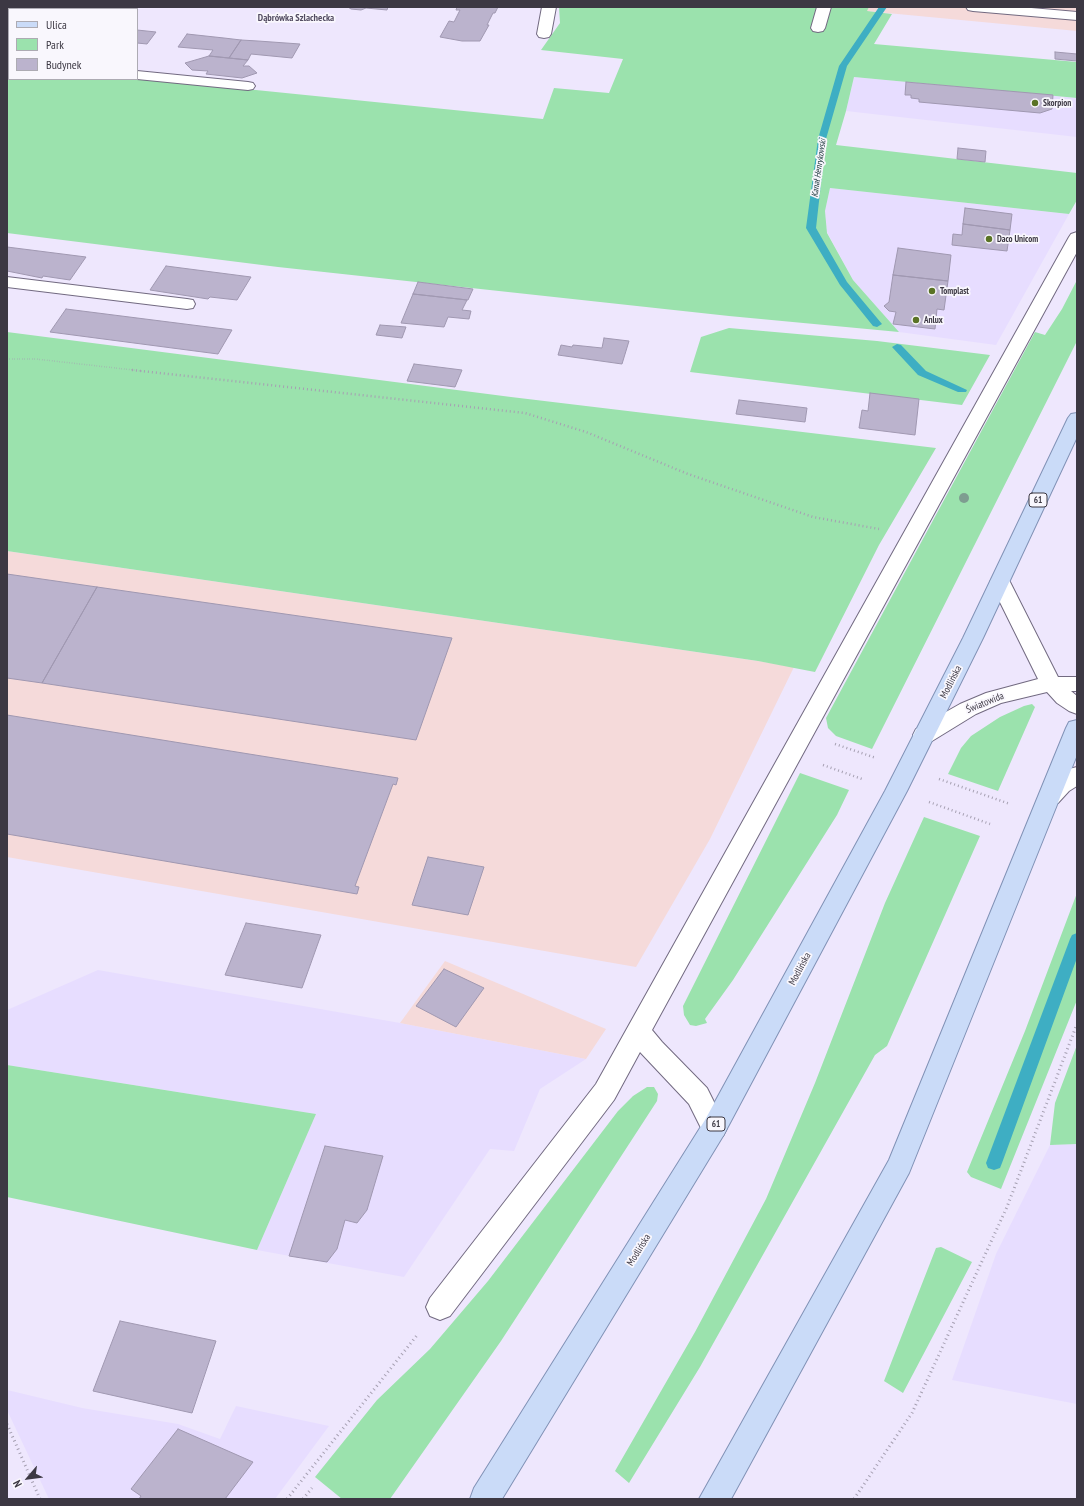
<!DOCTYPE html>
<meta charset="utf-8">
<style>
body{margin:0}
#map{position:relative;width:1084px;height:1506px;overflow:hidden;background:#eee7fd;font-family:"PT Sans Narrow",sans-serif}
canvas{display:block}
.frame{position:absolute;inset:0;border:8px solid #3c3843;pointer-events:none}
.legend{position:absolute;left:8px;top:8px;width:130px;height:72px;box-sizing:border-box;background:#f9f7fd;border:1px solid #adabb3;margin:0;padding:5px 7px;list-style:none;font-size:12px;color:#3c3843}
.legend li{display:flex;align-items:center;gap:8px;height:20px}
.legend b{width:20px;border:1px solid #adabb3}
.north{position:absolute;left:8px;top:1458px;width:40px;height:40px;-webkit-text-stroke:3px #f9f7fd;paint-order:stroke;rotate:242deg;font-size:11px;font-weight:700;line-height:16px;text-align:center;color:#3c3843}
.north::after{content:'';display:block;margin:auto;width:14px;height:18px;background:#3c3843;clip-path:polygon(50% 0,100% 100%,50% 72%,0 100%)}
</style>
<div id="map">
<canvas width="1084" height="1506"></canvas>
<div class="frame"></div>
<ul class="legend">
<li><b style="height:5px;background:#cadbf8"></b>Ulica</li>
<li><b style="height:11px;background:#9be2ad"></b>Park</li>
<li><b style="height:11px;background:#bbb3cd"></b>Budynek</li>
</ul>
<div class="north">N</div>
</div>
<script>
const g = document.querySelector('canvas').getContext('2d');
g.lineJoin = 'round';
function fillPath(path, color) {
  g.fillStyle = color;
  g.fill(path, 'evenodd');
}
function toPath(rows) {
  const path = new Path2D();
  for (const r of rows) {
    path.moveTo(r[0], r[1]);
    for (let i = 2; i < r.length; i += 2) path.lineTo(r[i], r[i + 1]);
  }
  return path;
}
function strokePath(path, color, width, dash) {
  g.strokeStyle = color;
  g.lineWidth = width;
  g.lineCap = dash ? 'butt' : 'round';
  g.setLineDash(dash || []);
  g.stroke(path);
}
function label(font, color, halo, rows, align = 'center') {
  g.font = font + ' "PT Sans Narrow",sans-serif';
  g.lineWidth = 3.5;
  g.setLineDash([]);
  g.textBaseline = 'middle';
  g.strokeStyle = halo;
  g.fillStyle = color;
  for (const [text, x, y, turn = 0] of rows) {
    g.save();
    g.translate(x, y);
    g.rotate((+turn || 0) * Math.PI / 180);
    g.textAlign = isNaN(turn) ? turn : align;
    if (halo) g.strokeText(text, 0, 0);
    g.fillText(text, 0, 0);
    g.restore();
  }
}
fillPath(toPath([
 [854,77,1077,98,1077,137,846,111],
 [830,188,1069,214,996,345,899,332,853,280,827,232,825,211],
 [98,970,400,1023,586,1059,540,1089,514,1151,490,1149,404,1277,257,1250,316,1114,7,1065,7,1010],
 [1077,1144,1077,1404,952,1380,996,1254,1050,1145],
 [7,1390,82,1408,178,1424,220,1439,236,1406,329,1426,275,1499,49,1499,7,1410]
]), '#e7ddff');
fillPath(toPath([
 [869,7,1077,7,1077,31,866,11],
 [7,551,758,661,794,667,710,839,636,967,7,857],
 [445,961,606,1029,586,1059,400,1023]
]), '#f5dada');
fillPath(toPath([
 [559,7,869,7,867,11,892,14,874,44,1077,62,1077,98,854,77,846,111,836,145,1077,173,1077,200,1069,214,830,188,825,211,827,233,853,280,899,332,729,316,278,267,7,233,7,65,9,66,9,79,137,78,543,119,554,88,609,93,623,59,541,50,560,23],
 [1077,280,1077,341,872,749,836,736,828,728,826,718,1035,332,1045,335,1062,309],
 [729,328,877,341,990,355,962,405,690,372,701,337],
 [7,332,511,397,936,448,879,545,815,672,758,661,7,551],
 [1032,704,1035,707,998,791,948,774,961,748,971,736,1000,717,1024,706],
 [800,773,849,790,837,815,733,980,705,1019,707,1023,696,1026,690,1025,684,1015,683,1006],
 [924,817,980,836,887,1046,875,1055,700,1367,629,1483,615,1471,695,1332,766,1199,815,1083,885,903],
 [1077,893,1077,1000,1001,1189,971,1177,967,1172,1025,1031],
 [1077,1045,1077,1144,1050,1145,1055,1103],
 [7,1065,316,1114,257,1250,7,1197],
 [647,1087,654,1087,658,1094,657,1101,501,1341,390,1499,342,1499,315,1477,377,1400,430,1349,488,1281,618,1111,633,1096],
 [941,1247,972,1262,903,1393,884,1381,936,1248]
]), '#9be2ad');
fillPath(toPath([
 [879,7,887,7,847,66,826,139,816,228,847,282,882,324,877,327,873,326,840,285,806,228,818,139,839,66,879,7],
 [897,344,901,345,926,371,967,390,966,392,958,392,918,375,892,347,897,344],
 [1077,933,1077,958,1002,1163,1000,1168,994,1170,988,1168,986,1163,1070,939,1072,935,1077,933]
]), '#3eaec3');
const building = toPath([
 [348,7,388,7,387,10,366,8,361,10,351,9,348,7],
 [457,7,498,7,495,13,493,13,487,25,489,25,480,41,462,41,440,37,449,21,454,22,460,10,456,10,457,7],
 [137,30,156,32,147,44,137,43,137,30],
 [187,34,224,38,241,40,229,58,209,56,213,50,178,47,187,34],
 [241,40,258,41,300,44,292,58,251,54,248,60,229,58,241,40],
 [1055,52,1077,54,1077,61,1055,59,1055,52],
 [209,56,248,60,243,66,249,66,257,73,242,78,206,74,208,71,192,70,185,63,209,56],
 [906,82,1053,95,1052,109,1040,113,919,102,919,99,911,98,911,95,905,95,906,82],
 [958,148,986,151,985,162,957,159,958,148],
 [965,208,1012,214,1010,230,963,224,965,208],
 [963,224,1010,230,1007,251,952,245,953,234,962,235,963,224],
 [7,247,86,257,70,280,43,276,42,278,7,271,7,247],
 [898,248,951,255,948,281,893,275,898,248],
 [166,266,251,277,237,300,210,297,208,299,150,290,166,266],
 [893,275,948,281,944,310,937,309,935,329,893,324,896,312,889,311,884,306,889,302,893,275],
 [418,282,473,289,468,300,413,294,418,282],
 [413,294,467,300,462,310,471,311,469,319,448,317,444,327,401,323,413,294],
 [66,309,232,330,218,354,50,332,66,309],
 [380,325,406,327,402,338,376,335,380,325],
 [604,338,629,341,622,364,558,355,561,345,572,347,573,345,602,348,604,338],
 [414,364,462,370,455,387,407,381,414,364],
 [870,393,919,399,915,435,859,428,862,410,868,411,870,393],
 [739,400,807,408,805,422,736,414,739,400],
 [7,574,97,587,42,683,7,678,7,574],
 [97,587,452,638,416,740,42,683,97,587],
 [7,715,398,778,396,785,393,784,355,886,359,887,357,894,7,834,7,715],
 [428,857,484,867,468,915,412,905,428,857],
 [246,923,321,935,302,988,225,975,246,923],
 [444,969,484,988,456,1027,416,1006,444,969],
 [325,1146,383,1156,367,1210,357,1223,345,1220,337,1249,327,1262,289,1256,325,1146],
 [120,1321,216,1341,192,1413,93,1391,120,1321],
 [178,1429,253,1462,225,1499,139,1499,141,1496,131,1489,178,1429]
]);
fillPath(building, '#bbb3cd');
strokePath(building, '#a098b1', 1);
const minor = toPath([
 [542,7,556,7,551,34,549,37,544,38,539,37,537,34,542,7],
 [817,7,831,7,825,28,823,31,818,32,813,31,811,28,817,7],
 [966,7,1020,7,1077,12,1077,20,973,11,968,10,966,7],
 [7,57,9,57,9,66,7,66,7,57],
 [137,71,248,82,253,83,255,86,253,89,248,90,137,79,137,71],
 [1077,232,1077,252,652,1030,662,1042,707,1088,727,1128,723,1136,714,1140,705,1136,689,1104,640,1052,614,1100,450,1316,440,1320,430,1316,426,1307,430,1298,596,1084,1069,237,1071,234,1077,232],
 [7,277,187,299,193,300,195,304,193,308,187,309,7,287,7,277],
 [1000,575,1007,577,1010,582,1058,677,1077,677,1077,691,1071,691,1077,696,1077,714,1069,711,1057,703,1047,692,1001,703,976,714,932,741,924,743,916,741,913,735,916,729,960,704,986,693,1038,679,990,582,993,577,1000,575],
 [1077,767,1077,786,1069,791,1058,803,1050,805,1042,803,1039,797,1053,779,1069,769,1077,767]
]);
const major = toPath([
 [1077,413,1077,437,983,638,907,791,723,1136,502,1499,470,1499,474,1488,705,1120,885,791,963,638,1068,418,1071,414,1077,413],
 [1077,720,1077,755,909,1173,731,1499,699,1499,889,1160,1066,728,1069,722,1077,720]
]);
strokePath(minor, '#726a81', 2);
strokePath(major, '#8192b6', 2);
strokePath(toPath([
 [7,359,36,359,142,371]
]), '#a6a0b2', 1.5, [0.5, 2]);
strokePath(toPath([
 [132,370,525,413,586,432,688,474,813,517,879,529],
 [835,744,876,758],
 [823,765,862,779],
 [939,779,1010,804],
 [929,802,990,824]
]), '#a6a0b2', 2.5, [1, 3]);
strokePath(toPath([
 [7,1424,40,1499],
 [287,1499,418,1334],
 [303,1499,312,1488],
 [854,1499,912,1413,1007,1207,1077,1024]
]), '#a6a0b2', 3, [1, 3.5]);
fillPath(minor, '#fff');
fillPath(major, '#cadbf8');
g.fillStyle = '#7e9d90';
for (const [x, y] of [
 [964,498]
]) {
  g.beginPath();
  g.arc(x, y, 5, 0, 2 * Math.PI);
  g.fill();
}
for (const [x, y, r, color] of [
 [1035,103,4,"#5a7325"],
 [989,239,4,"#5a7325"],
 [932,291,4,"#5a7325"],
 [916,320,4,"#5a7325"]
]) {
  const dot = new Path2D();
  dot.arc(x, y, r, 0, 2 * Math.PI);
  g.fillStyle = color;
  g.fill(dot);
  strokePath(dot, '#f9f7fd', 1.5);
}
label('bold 9px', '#3c3843', '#f9f7fd', [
 ["Skorpion",1043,103],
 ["Daco Unicom",997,239],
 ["Tomplast",940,291],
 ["Anlux",924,320]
], 'left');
label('italic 9px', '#223b40', '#f9f7fd', [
 ["Kanał Henrykowski",819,168,-82]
]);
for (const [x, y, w] of [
 [1038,500,18],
 [716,1124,18]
]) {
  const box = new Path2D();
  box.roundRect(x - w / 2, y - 7, w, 14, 3);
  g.fillStyle = '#f9f7fd';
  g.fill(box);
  strokePath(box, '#3c3843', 1);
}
label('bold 9px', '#3c3843', null, [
 ["61",1038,500],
 ["61",716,1124]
]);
label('bold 10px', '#534c62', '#f9f7fd', [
 ["Dąbrówka Szlachecka",296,18]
]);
label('10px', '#3c3843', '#f9f7fd', [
 ["Modlińska",951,682,-63],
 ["Światowida",985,703,-22],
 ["Modlińska",800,969,-62],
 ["Modlińska",639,1250,-58]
]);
</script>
